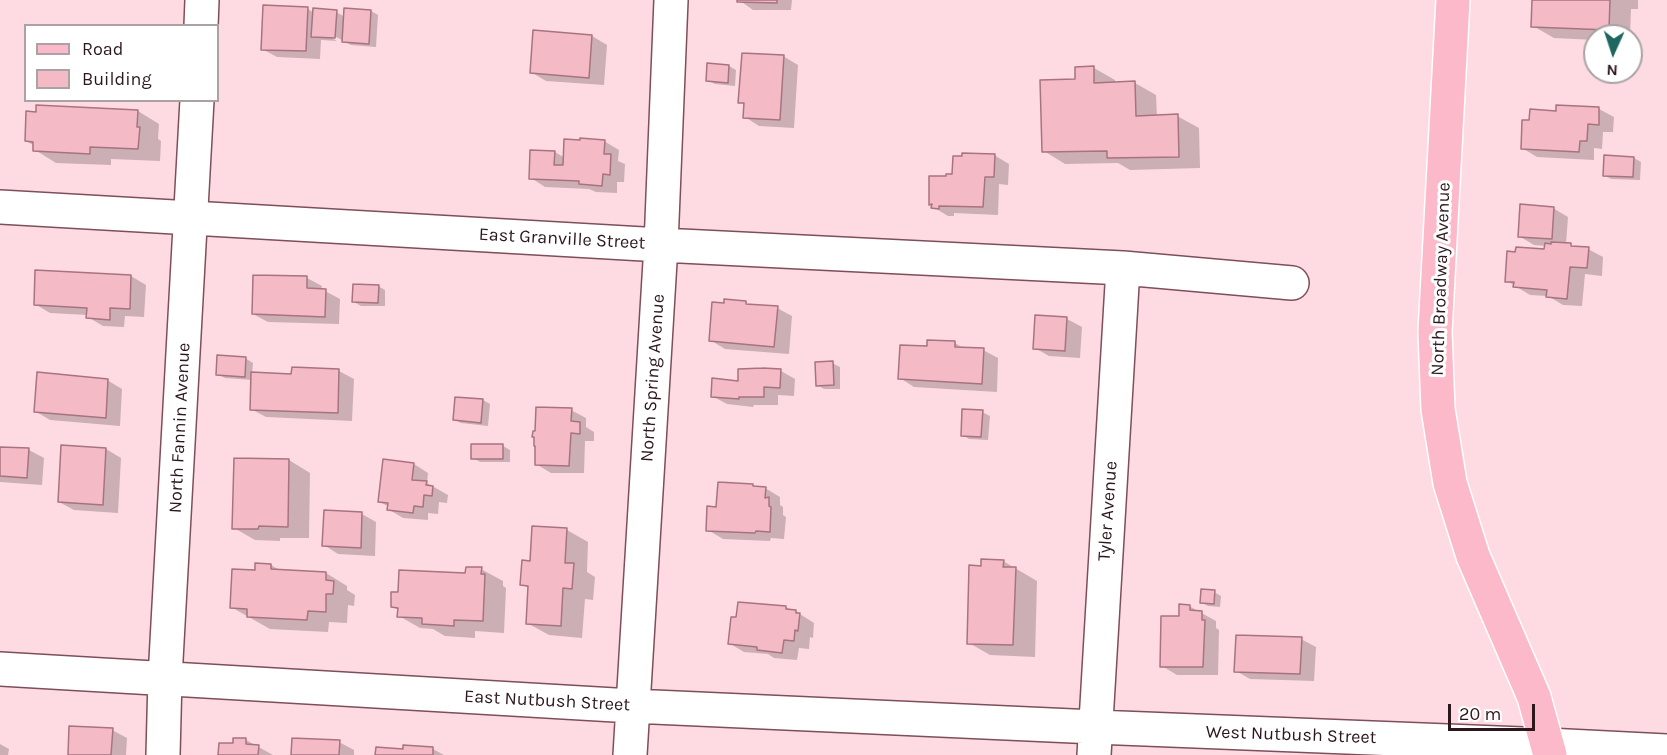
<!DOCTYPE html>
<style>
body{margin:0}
#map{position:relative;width:1667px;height:755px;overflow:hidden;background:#fedbe2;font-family:Karla,sans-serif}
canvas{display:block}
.legend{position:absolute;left:24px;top:24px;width:195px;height:78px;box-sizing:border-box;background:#fff;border:2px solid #aaa2a4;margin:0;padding:8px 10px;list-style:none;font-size:18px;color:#2b171c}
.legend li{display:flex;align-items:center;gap:12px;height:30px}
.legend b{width:30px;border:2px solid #aaa2a4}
.north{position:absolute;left:1583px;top:24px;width:60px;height:60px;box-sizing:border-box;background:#fff;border:2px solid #aaa2a4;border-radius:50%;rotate:183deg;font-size:16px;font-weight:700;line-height:24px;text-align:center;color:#2b171c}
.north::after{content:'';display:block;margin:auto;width:21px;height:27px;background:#1d675e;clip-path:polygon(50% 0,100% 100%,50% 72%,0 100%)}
.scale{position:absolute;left:1448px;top:704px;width:87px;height:27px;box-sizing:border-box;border:3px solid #2b171c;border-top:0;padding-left:8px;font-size:18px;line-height:21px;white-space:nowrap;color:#2b171c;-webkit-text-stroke:4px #fff;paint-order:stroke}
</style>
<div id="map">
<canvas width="1667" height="755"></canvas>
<ul class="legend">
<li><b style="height:8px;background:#fcb9ca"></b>Road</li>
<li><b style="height:16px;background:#f4bbc7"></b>Building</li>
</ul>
<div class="north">N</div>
<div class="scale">20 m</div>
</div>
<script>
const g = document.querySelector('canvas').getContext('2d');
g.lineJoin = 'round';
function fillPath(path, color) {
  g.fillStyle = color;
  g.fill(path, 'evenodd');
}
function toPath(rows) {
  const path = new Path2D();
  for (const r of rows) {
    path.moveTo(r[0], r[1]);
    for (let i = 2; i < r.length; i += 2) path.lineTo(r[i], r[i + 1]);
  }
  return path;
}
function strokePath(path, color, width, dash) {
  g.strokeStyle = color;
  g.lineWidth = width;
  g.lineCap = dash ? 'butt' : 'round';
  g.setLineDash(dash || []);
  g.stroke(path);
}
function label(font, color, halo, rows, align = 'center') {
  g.font = font + ' Karla,sans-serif';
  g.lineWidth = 6;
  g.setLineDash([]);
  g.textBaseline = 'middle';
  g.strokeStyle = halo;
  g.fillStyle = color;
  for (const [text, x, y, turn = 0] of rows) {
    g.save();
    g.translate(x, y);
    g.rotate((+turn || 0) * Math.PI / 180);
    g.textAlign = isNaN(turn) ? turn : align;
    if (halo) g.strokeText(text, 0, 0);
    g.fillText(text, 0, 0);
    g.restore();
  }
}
fillPath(toPath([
 [739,0,792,0,791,10,753,10],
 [1534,0,1638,0,1638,9,1631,9,1630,36,1595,36,1595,40,1554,38,1533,26],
 [308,9,314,13,336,12,345,17,371,11,378,15,376,47,351,45,329,33,328,36,337,41,321,40,320,59,277,57,262,49],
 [534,32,592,36,607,45,604,85,546,81,531,72],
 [783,56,798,65,794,128,759,126,745,117,745,105,740,102],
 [729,66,736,70,735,86,715,84,707,80],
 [1094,68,1115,80,1115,83,1135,83,1156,95,1157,116,1177,116,1199,128,1200,168,1130,170,1118,163,1065,164,1044,151,1076,81],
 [1558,106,1599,109,1614,117,1613,132,1603,132,1602,149,1594,148,1594,160,1537,157,1522,148,1557,112],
 [138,111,159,124,158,139,161,141,160,161,111,159,111,165,56,163,35,150,35,146,26,141],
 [604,141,619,150,618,161,625,164,624,182,617,182,617,193,596,192,589,189,545,187,531,178,555,152,565,158],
 [994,155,1009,164,1008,185,999,184,998,215,954,213,954,216,948,216,933,207,933,206,930,204,947,178],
 [1634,158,1641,162,1640,180,1611,179,1604,175],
 [1553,208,1568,217,1566,244,1576,248,1588,249,1603,257,1602,276,1585,274,1582,306,1563,305,1548,296,1530,295,1507,281,1546,251,1546,246,1534,245,1519,236],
 [131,276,146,285,144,317,125,316,124,327,103,326,88,317,88,315,50,313,35,304],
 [307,278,322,286,321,291,325,291,340,299,339,324,268,322,253,314],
 [378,286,385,290,385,306,361,306,354,302],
 [745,303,750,306,777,308,792,316,789,354,725,349,710,340],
 [1067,319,1082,327,1080,358,1049,356,1035,348],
 [928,341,955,343,965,349,983,350,998,358,997,392,914,387,900,378,928,348],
 [245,358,253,363,252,374,293,375,293,369,339,371,354,379,352,421,266,417,251,409,252,380,225,378,217,374],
 [832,363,840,367,840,389,824,389,817,385],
 [781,371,795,379,794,396,778,395,778,405,754,405,753,407,727,404,712,396,740,383],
 [107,380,122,389,120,426,50,420,35,411],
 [483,400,490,404,488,426,461,423,454,419],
 [571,410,586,418,586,427,594,432,594,441,585,441,584,473,551,473,536,464],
 [982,412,990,416,988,440,969,439,962,435],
 [63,446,106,449,121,458,118,513,74,510,59,502],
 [503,446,510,450,510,462,480,462,473,458],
 [0,448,29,450,44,458,42,485,0,482],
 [289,460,310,473,309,538,280,538,280,541,255,540,234,528],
 [414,464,428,473,427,483,448,495,447,503,439,502,438,514,428,513,428,520,403,518,388,509,389,507,380,502],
 [753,486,757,488,765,488,780,497,780,505,783,507,783,515,786,517,784,539,771,538,770,541,723,539,708,530,718,508],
 [362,514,376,522,375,556,338,554,324,545],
 [534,527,567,530,588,542,587,572,595,577,593,600,585,599,582,638,549,635,527,623,530,589,522,584,531,562],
 [1003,561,1037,581,1035,657,990,655,969,643,982,567],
 [271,565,281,571,326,573,347,586,347,590,355,595,354,606,348,605,347,623,329,622,328,632,270,629,231,607,256,572],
 [481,569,503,581,503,586,506,588,504,633,475,631,475,638,445,636,433,629,420,628,399,616,399,610,392,607],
 [1214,592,1221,596,1220,607,1208,606,1201,602],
 [1189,606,1216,621,1216,628,1219,630,1218,675,1177,675,1162,666,1180,617],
 [785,607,795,611,814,623,813,638,810,637,809,649,799,648,797,660,774,658,768,654,744,652,729,643],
 [1301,639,1316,647,1314,681,1250,679,1236,671],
 [112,730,127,738,126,755,69,755],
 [246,740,273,755,220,755,234,745],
 [339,742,354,750,354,755,292,755],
 [0,744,9,749,8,755,0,755],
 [433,749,444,755,377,755,405,751]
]), '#0003');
const building = toPath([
 [737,0,777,0,777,3,737,2,737,0],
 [1532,0,1610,0,1609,30,1531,27,1532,0],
 [263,5,308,7,306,51,261,50,263,5],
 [313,8,337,10,335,38,311,37,313,8],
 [344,8,371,10,369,44,342,42,344,8],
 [533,30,592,35,589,78,530,73,533,30],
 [742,53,784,55,780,120,743,118,744,103,738,103,742,53],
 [707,63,729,65,728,83,706,81,707,63],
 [1094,66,1094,83,1135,81,1136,116,1178,114,1179,157,1107,158,1107,151,1042,152,1040,80,1075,79,1075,67,1094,66],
 [36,105,138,110,137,127,140,127,138,149,90,147,90,154,33,151,33,142,25,141,26,111,36,112,36,105],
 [1556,105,1599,107,1599,125,1588,124,1587,141,1580,141,1579,152,1521,149,1522,120,1529,120,1530,109,1556,111,1556,105],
 [580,138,605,140,604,154,611,154,610,175,603,174,602,186,579,184,579,181,529,179,530,150,555,151,554,165,563,165,564,139,580,140,580,138],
 [962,153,995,154,994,177,985,177,983,207,939,206,939,209,931,208,932,204,929,205,929,176,946,176,946,174,952,174,953,156,962,156,962,153],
 [1604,155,1634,157,1633,177,1603,176,1604,155],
 [1520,204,1554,207,1552,239,1518,237,1520,204],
 [1551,242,1571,243,1571,246,1589,247,1587,268,1570,267,1567,299,1546,297,1547,290,1513,287,1514,282,1505,282,1507,251,1515,252,1516,247,1544,249,1545,243,1551,244,1551,242],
 [35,270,131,275,130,309,110,308,110,320,86,318,87,308,34,305,35,270],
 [253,275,307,276,307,288,326,289,325,317,252,314,253,275],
 [353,284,379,285,378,303,352,302,353,284],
 [724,299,746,301,746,304,778,306,774,347,709,341,712,302,724,303,724,299],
 [1035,315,1067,317,1065,351,1033,349,1035,315],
 [927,340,955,341,955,347,984,348,982,384,898,379,900,345,927,346,927,340],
 [217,355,246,357,245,377,216,375,217,355],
 [833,361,834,385,816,386,815,362,833,361],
 [292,367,339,369,338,413,250,410,251,372,291,374,292,367],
 [763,368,781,369,780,388,764,387,764,397,739,397,739,399,711,397,712,378,738,381,738,369,763,368],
 [37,372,108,379,106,418,34,412,37,372],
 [455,397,483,399,481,423,453,420,455,397],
 [536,407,572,408,571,421,580,422,580,434,571,433,569,466,535,465,535,446,534,446,534,437,532,437,533,431,535,431,536,407],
 [962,409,983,410,981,437,961,436,962,409],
 [471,444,503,444,503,459,471,459,471,444],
 [61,445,106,448,103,505,58,502,61,445],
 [0,447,29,448,27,478,0,476,0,447],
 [234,458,289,459,288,527,259,526,258,529,232,529,234,458],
 [383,459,414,463,412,480,427,481,426,485,433,486,432,496,424,495,423,507,414,506,413,513,387,510,388,503,378,502,383,459],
 [718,482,753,484,753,486,766,487,765,498,769,497,769,506,771,507,770,532,756,531,755,533,706,531,707,506,716,507,718,482],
 [324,510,362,512,361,548,322,546,324,510],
 [532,526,567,528,565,563,574,563,572,589,563,588,561,626,526,624,528,586,520,585,522,560,530,561,532,526],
 [981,559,1004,560,1003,567,1016,567,1013,645,967,644,969,565,981,566,981,559],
 [255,563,271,564,271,569,326,572,326,580,334,581,333,594,326,594,326,612,308,611,307,620,247,617,247,609,230,608,232,569,255,570,255,563],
 [466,567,482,567,481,574,485,574,483,621,454,620,454,626,422,624,422,618,397,617,398,608,391,607,391,592,398,592,399,570,465,573,466,567],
 [1201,589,1215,590,1214,604,1200,603,1201,589],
 [738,602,786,606,786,609,796,610,796,613,800,613,798,631,795,630,794,641,784,640,782,653,757,650,757,647,728,644,731,617,736,617,738,602],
 [1179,604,1190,605,1190,610,1202,611,1202,620,1205,620,1203,667,1160,667,1161,616,1179,616,1179,604],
 [1236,635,1302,637,1300,674,1234,672,1236,635],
 [69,726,113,728,111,755,68,755,69,726],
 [233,738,246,738,246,744,259,745,258,755,218,755,219,743,233,743,233,738],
 [292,738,340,740,339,755,291,755,292,738],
 [403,745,433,747,433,755,375,755,376,747,403,749,403,745]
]);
fillPath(building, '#f4bbc7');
strokePath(building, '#a7737f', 1.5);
const minor = toPath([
 [201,26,202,0],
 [0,207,661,245,1123,268,1292,283],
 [0,669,632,706,1095,727,1548,745,1667,751],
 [163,755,165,678,197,100],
 [630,755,661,245,671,0],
 [1094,755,1123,268]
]);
const major = toPath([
 [1453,0,1435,332,1438,409,1450,483,1473,556,1534,697,1550,755]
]);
strokePath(minor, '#7e4e59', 36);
strokePath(major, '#fff', 36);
strokePath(minor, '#fff', 33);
strokePath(major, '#fcb9ca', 33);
label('18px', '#2b171c', '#fff', [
 ["East Granville Street",562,239,3],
 ["North Broadway Avenue",1441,279,-88],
 ["North Spring Avenue",653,378,-86],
 ["North Fannin Avenue",180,428,-87],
 ["Tyler Avenue",1108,511,-86],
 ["East Nutbush Street",547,701,3],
 ["West Nutbush Street",1291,735,2]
]);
</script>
